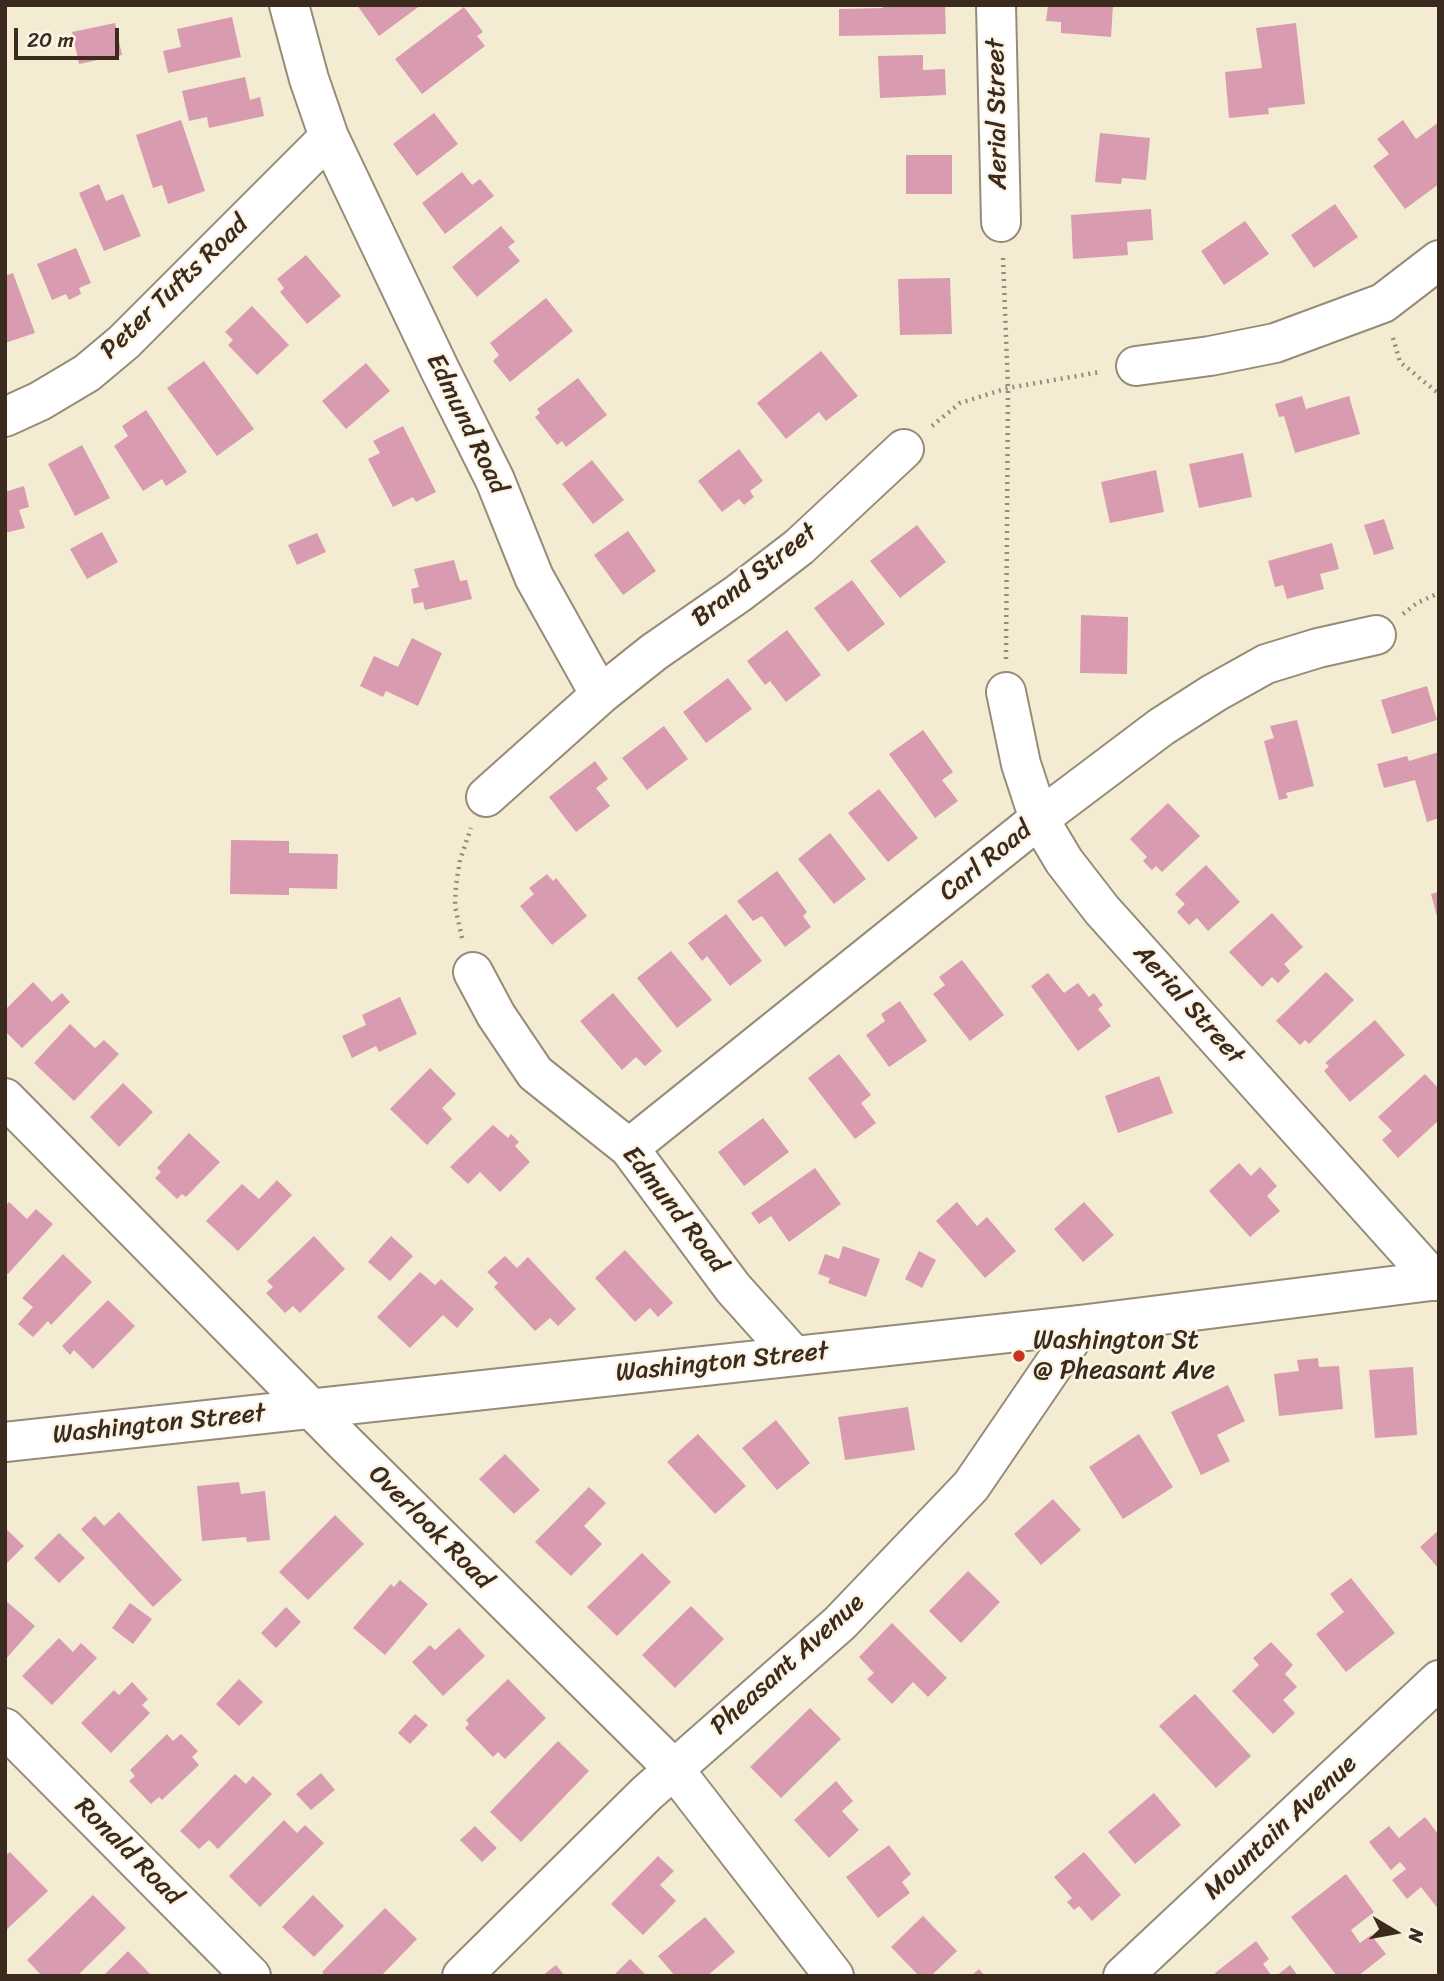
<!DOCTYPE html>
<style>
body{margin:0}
#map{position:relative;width:1444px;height:1981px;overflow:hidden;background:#f3ecd2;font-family:Sriracha,sans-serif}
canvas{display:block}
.frame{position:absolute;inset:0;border:7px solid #3b2a1e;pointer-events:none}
.north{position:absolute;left:1360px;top:1897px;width:70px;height:70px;-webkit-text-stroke:5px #fcf5e5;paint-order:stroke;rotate:100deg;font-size:19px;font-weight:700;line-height:28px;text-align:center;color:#3b2a1e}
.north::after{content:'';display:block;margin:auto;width:24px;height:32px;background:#3b2a1e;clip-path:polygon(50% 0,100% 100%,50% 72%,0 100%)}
.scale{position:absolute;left:14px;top:28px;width:105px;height:32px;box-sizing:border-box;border:4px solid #3b2a1e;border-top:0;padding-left:9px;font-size:21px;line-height:24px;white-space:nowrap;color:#3b2a1e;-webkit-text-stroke:5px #fcf5e5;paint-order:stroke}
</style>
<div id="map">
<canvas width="1444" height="1981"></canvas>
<div class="frame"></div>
<div class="north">N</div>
<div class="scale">20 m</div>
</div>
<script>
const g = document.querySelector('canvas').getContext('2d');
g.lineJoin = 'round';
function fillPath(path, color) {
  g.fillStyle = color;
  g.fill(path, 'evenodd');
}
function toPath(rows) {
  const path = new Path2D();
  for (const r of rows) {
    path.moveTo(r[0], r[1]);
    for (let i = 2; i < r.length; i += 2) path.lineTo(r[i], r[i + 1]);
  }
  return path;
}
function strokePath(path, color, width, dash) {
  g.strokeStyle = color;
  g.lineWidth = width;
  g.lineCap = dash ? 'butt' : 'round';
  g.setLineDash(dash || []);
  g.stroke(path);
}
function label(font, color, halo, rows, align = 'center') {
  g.font = font + ' Sriracha,sans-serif';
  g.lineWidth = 5;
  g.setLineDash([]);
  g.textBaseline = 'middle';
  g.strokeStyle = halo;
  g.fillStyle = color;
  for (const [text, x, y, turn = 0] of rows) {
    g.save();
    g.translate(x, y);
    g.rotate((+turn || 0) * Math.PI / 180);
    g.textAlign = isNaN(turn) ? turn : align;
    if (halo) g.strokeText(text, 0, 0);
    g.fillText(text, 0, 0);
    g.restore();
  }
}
fillPath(toPath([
 [357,5,421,5,379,36],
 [883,5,945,5,946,34,839,36,839,9,883,8],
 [1048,5,1113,5,1111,37,1061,33,1061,22,1046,21],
 [464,7,483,32,477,36,485,46,422,94,395,59],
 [232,17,241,57,168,73,163,51,181,47,177,29],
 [115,23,122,55,79,64,72,32],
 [1296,23,1305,104,1268,108,1269,114,1229,118,1225,72,1262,68,1256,28],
 [923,55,923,70,945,69,946,95,880,98,878,56],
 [245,77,250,100,260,97,264,116,209,128,207,117,189,121,182,91],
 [434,113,458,144,417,176,393,144],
 [181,120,205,191,168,204,162,185,153,188,136,135],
 [1403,120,1416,139,1439,122,1439,184,1405,209,1373,166,1389,154,1377,139],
 [1100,133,1150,138,1146,180,1122,178,1121,184,1095,182],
 [906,155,952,155,952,194,906,194],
 [462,172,472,185,480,179,494,196,445,234,422,203],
 [99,184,106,201,123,194,141,236,104,251,79,193],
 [1335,204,1358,237,1314,268,1291,235],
 [1151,209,1153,240,1127,242,1128,255,1073,259,1071,215],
 [1245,221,1269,254,1224,285,1201,251],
 [501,226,515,242,508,247,520,261,477,297,452,267],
 [76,248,91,283,79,288,81,294,69,300,66,294,52,300,37,264],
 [306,255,341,296,307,324,280,292,284,288,277,279],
 [13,273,35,333,5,343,5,276],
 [950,278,952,334,900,335,898,279],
 [546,298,573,331,510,382,493,361,499,355,490,343],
 [252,306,289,345,257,375,228,345,233,340,225,332],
 [821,351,858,396,826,421,819,412,786,439,757,403],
 [204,361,254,429,217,456,167,388],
 [366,363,390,391,346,429,322,401],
 [578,378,607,415,566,447,562,441,557,445,535,417,540,413,537,409],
 [1302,396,1306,409,1349,396,1360,434,1295,453,1284,416,1279,417,1275,404],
 [146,410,187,472,166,486,162,479,143,491,114,446,128,436,122,426],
 [403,426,436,492,416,502,413,497,393,507,368,459,380,453,373,441],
 [82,445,110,498,75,516,48,464],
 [739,449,763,481,750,491,754,497,744,505,739,499,722,512,698,481],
 [1243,453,1252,497,1199,508,1189,464],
 [592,460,624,500,593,524,562,484],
 [1156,470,1164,512,1110,523,1101,482],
 [24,486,29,507,19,510,25,528,5,533,5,492],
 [1384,519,1394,549,1374,555,1364,525],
 [917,525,946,562,900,598,870,561],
 [628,531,656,571,623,595,594,555],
 [102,532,118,562,87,579,70,549],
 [317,533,326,552,297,565,288,545],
 [1332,543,1339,569,1320,574,1324,589,1287,599,1283,585,1275,587,1268,561],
 [454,560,460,581,467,580,472,599,425,610,423,602,414,604,411,589,419,587,414,569],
 [852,580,885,624,848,652,814,608],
 [1081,615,1128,617,1127,674,1080,673],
 [787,630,821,675,786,702,770,681,765,685,747,661],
 [412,638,442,653,418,706,386,691,383,697,360,686,374,656,398,667],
 [728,678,752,709,706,743,683,712],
 [1427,686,1437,720,1392,734,1381,700],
 [1297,720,1314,786,1286,793,1288,798,1279,800,1264,741,1274,738,1270,726],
 [664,726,688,759,647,790,622,758],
 [923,730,953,772,942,780,958,801,935,818,889,754],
 [1439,752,1439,818,1427,822,1415,780,1384,788,1377,764,1407,756,1409,761],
 [595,761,608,779,596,788,610,806,576,832,549,797],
 [879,789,918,838,888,862,848,813],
 [1168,803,1200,836,1162,872,1156,866,1152,870,1143,861,1147,857,1130,839],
 [830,833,866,879,834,904,798,859],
 [231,840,289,841,289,853,338,854,337,889,289,888,289,895,230,894],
 [1206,865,1240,902,1208,931,1197,918,1189,925,1177,912,1185,904,1175,894],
 [777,871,807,912,803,916,811,927,785,947,762,916,753,921,737,901],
 [547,874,553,881,556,878,587,916,552,945,520,906,534,894,529,888],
 [1439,892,1439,919,1438,920,1431,894],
 [1272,913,1303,947,1284,964,1290,971,1278,983,1272,977,1262,987,1229,952],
 [726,914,762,961,730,986,707,956,702,961,688,943],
 [671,951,712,1000,677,1028,637,978],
 [962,960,1004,1015,970,1041,933,994,945,985,939,977],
 [1326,972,1354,1000,1309,1044,1305,1040,1300,1045,1276,1021],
 [1048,973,1064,993,1078,983,1089,997,1094,993,1103,1005,1098,1009,1111,1026,1078,1051,1031,986],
 [33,982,52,1002,62,993,70,1002,22,1048,5,1031,5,1010],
 [613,993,662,1051,645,1066,636,1057,622,1070,580,1021],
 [400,997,417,1034,379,1052,376,1046,352,1058,342,1036,366,1025,362,1015],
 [900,1001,927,1041,889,1067,866,1035,885,1021,881,1014],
 [1375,1020,1405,1055,1350,1102,1324,1071,1329,1066,1325,1063],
 [70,1024,95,1048,104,1040,119,1054,74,1101,34,1063],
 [839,1054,871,1095,861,1103,876,1123,855,1139,808,1078],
 [430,1068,456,1094,442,1108,452,1119,427,1145,390,1109],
 [1425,1074,1439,1089,1439,1120,1398,1158,1382,1140,1392,1131,1378,1117],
 [1159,1076,1173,1113,1118,1133,1105,1096],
 [123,1083,153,1112,119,1147,90,1117],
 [763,1118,789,1152,744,1186,718,1152],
 [493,1125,508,1138,511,1134,519,1142,515,1146,530,1162,500,1192,480,1172,468,1184,450,1167],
 [189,1133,220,1162,186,1197,182,1194,177,1199,155,1178,161,1172,157,1168],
 [1239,1163,1251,1176,1260,1167,1277,1186,1267,1196,1280,1211,1250,1237,1209,1191],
 [815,1168,841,1204,789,1242,771,1216,759,1224,751,1213],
 [277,1180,292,1195,238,1251,206,1221,242,1184,259,1199],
 [9,1202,27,1219,36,1209,53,1224,8,1274,5,1272,5,1206],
 [957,1202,977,1226,987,1217,1016,1251,985,1278,936,1221],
 [1084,1202,1114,1235,1083,1262,1054,1229],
 [314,1236,345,1269,300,1313,293,1306,285,1313,266,1293,273,1287,267,1281],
 [391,1236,413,1256,390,1281,368,1262],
 [843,1246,880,1259,866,1297,828,1283,830,1278,818,1274,825,1254,839,1259],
 [625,1250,673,1303,658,1317,650,1308,635,1322,595,1278],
 [919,1251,936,1260,922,1288,905,1279],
 [63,1254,92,1282,51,1325,48,1321,33,1337,18,1324,33,1307,22,1298],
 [505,1256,517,1268,528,1257,576,1309,558,1326,550,1318,535,1331,494,1287,498,1283,487,1272],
 [420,1272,435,1285,441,1279,474,1309,457,1328,443,1315,410,1348,377,1317],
 [108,1300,135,1326,93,1369,74,1350,70,1355,62,1346],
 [1318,1358,1319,1367,1339,1366,1343,1409,1279,1416,1274,1374,1299,1371,1297,1360],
 [1413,1367,1417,1435,1375,1438,1369,1370],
 [1228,1385,1245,1421,1217,1435,1230,1461,1201,1475,1171,1412],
 [908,1407,915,1450,845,1460,838,1417],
 [776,1420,810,1463,777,1490,742,1448],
 [698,1434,746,1486,715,1514,667,1462],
 [1139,1434,1173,1487,1123,1519,1089,1467],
 [505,1454,540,1490,514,1514,479,1479],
 [239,1482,241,1494,265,1491,270,1540,247,1542,246,1537,202,1541,197,1486],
 [589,1487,606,1503,584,1526,602,1544,571,1576,535,1542],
 [1053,1499,1081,1530,1041,1565,1014,1534],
 [119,1512,182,1580,153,1607,81,1529,95,1516,104,1526],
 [335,1515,364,1544,308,1600,279,1572],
 [5,1528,24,1546,5,1565],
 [1439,1530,1439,1569,1420,1547],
 [59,1533,85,1558,59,1583,34,1558],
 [642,1553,671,1582,617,1636,587,1607],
 [968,1571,1000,1602,961,1643,929,1611],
 [1351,1578,1395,1633,1346,1672,1316,1634,1344,1612,1330,1594],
 [400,1580,428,1604,385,1655,353,1628,391,1584,394,1587],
 [5,1600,35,1626,5,1660],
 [130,1603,152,1619,133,1644,112,1628],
 [691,1606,724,1639,675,1688,642,1655],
 [286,1607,301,1622,276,1648,261,1633],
 [892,1623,947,1678,928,1697,913,1682,892,1704,867,1679,874,1673,859,1657],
 [459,1628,485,1656,443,1696,412,1662,430,1645,435,1650],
 [59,1638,73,1652,81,1643,97,1658,52,1705,22,1676],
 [1271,1642,1293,1665,1285,1674,1297,1687,1283,1700,1295,1713,1273,1734,1232,1691,1259,1665,1253,1658],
 [239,1679,263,1702,239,1726,216,1704],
 [508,1679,546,1718,505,1759,498,1752,493,1757,465,1728,469,1724,466,1720],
 [132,1682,148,1699,142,1705,150,1713,111,1753,81,1723,114,1690,119,1695],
 [1195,1694,1251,1756,1216,1788,1159,1726],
 [810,1708,841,1739,781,1798,750,1767],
 [415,1714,428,1725,410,1744,398,1733],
 [167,1734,173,1741,181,1734,198,1751,192,1757,199,1765,162,1800,159,1797,151,1804,129,1781,135,1776,130,1770],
 [558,1741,589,1771,521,1842,490,1812],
 [321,1773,335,1790,311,1810,296,1794],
 [235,1774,246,1784,253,1776,272,1794,218,1849,209,1840,199,1849,180,1831],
 [836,1781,853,1801,842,1811,859,1830,829,1858,794,1820],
 [1154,1793,1181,1825,1135,1864,1108,1832],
 [1425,1817,1439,1835,1439,1910,1421,1887,1407,1899,1392,1880,1406,1869,1400,1862,1391,1870,1369,1842,1389,1826,1399,1838],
 [284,1820,297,1833,305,1825,324,1843,260,1907,229,1876],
 [475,1826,497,1848,482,1862,460,1840],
 [889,1845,911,1874,902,1882,910,1893,878,1918,846,1877],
 [10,1852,48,1891,5,1931,5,1856],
 [1084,1852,1121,1895,1092,1921,1079,1906,1074,1910,1067,1902,1072,1898,1054,1877],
 [658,1856,674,1871,660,1885,676,1901,643,1935,611,1904],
 [1346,1874,1374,1912,1351,1930,1360,1943,1371,1935,1386,1954,1358,1976,1337,1976,1291,1917],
 [93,1895,126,1928,77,1976,42,1976,27,1960],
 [313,1895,344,1926,314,1957,282,1927],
 [385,1908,417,1939,381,1976,325,1976,322,1972],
 [923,1916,957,1951,931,1976,919,1976,891,1947],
 [705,1917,735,1952,707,1976,675,1976,658,1956],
 [1256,1941,1269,1959,1263,1964,1272,1976,1217,1976,1215,1973],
 [128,1951,152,1976,103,1976],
 [630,1959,645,1974,644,1976,613,1976],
 [556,1965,565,1976,542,1976],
 [1290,1965,1298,1976,1276,1976],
 [979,1969,985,1976,971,1976]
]), '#d99bb0');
const minor = toPath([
 [289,5,309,79,329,137,440,370,495,480,534,577,600,695],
 [996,5,1001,222],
 [1136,366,1210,356,1275,343,1383,303,1439,260],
 [5,417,40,401,87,373,124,342,329,137],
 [1006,692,1021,764,1039,819,1064,861,1102,910,1435,1281],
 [486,797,600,695,654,652,739,593,799,547,904,449],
 [473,972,496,1015,535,1073,629,1148,733,1288,794,1356],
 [5,1098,344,1442,673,1768,834,1976],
 [629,1148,1039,819,1161,727,1214,693,1266,664,1318,648,1376,635],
 [5,1728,251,1976],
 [462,1976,647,1793,840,1623,971,1486,1081,1325],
 [1123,1976,1439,1680]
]);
const tertiary = toPath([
 [5,1442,1081,1325,1439,1280]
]);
strokePath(minor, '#978b78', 42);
strokePath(tertiary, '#978b78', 42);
strokePath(toPath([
 [1003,258,1008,388,1006,659],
 [1393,338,1400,362,1439,394],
 [932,426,960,403,1008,388,1100,372],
 [1403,614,1417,603,1439,593],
 [462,938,455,906,456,885,460,860,471,828]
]), '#978b78', 4.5, [2, 5]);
strokePath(minor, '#fff', 38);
strokePath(tertiary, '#fff', 38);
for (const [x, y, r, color] of [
 [1019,1356,7,"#c8321e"]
]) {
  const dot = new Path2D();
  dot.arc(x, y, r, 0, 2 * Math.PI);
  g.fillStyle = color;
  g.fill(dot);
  strokePath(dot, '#fcf5e5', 2.5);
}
label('26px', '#3b2a1e', '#fcf5e5', [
 ["Aerial Street",998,114,-91],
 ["Peter Tufts Road",175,288,-44],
 ["Edmund Road",466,424,64],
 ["Brand Street",755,576,-38],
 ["Carl Road",986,862,-39],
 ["Aerial Street",1188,1005,48],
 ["Edmund Road",674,1210,52],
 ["Washington Street",722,1363,-6],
 ["Washington Street",159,1425,-6],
 ["Overlook Road",430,1528,45],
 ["Pheasant Avenue",788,1665,-42],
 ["Mountain Avenue",1281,1828,-43],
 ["Ronald Road",128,1852,45]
]);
label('26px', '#3b2a1e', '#fcf5e5', [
 ["Washington St",1033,1341],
 ["@ Pheasant Ave",1033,1371]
], 'left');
</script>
